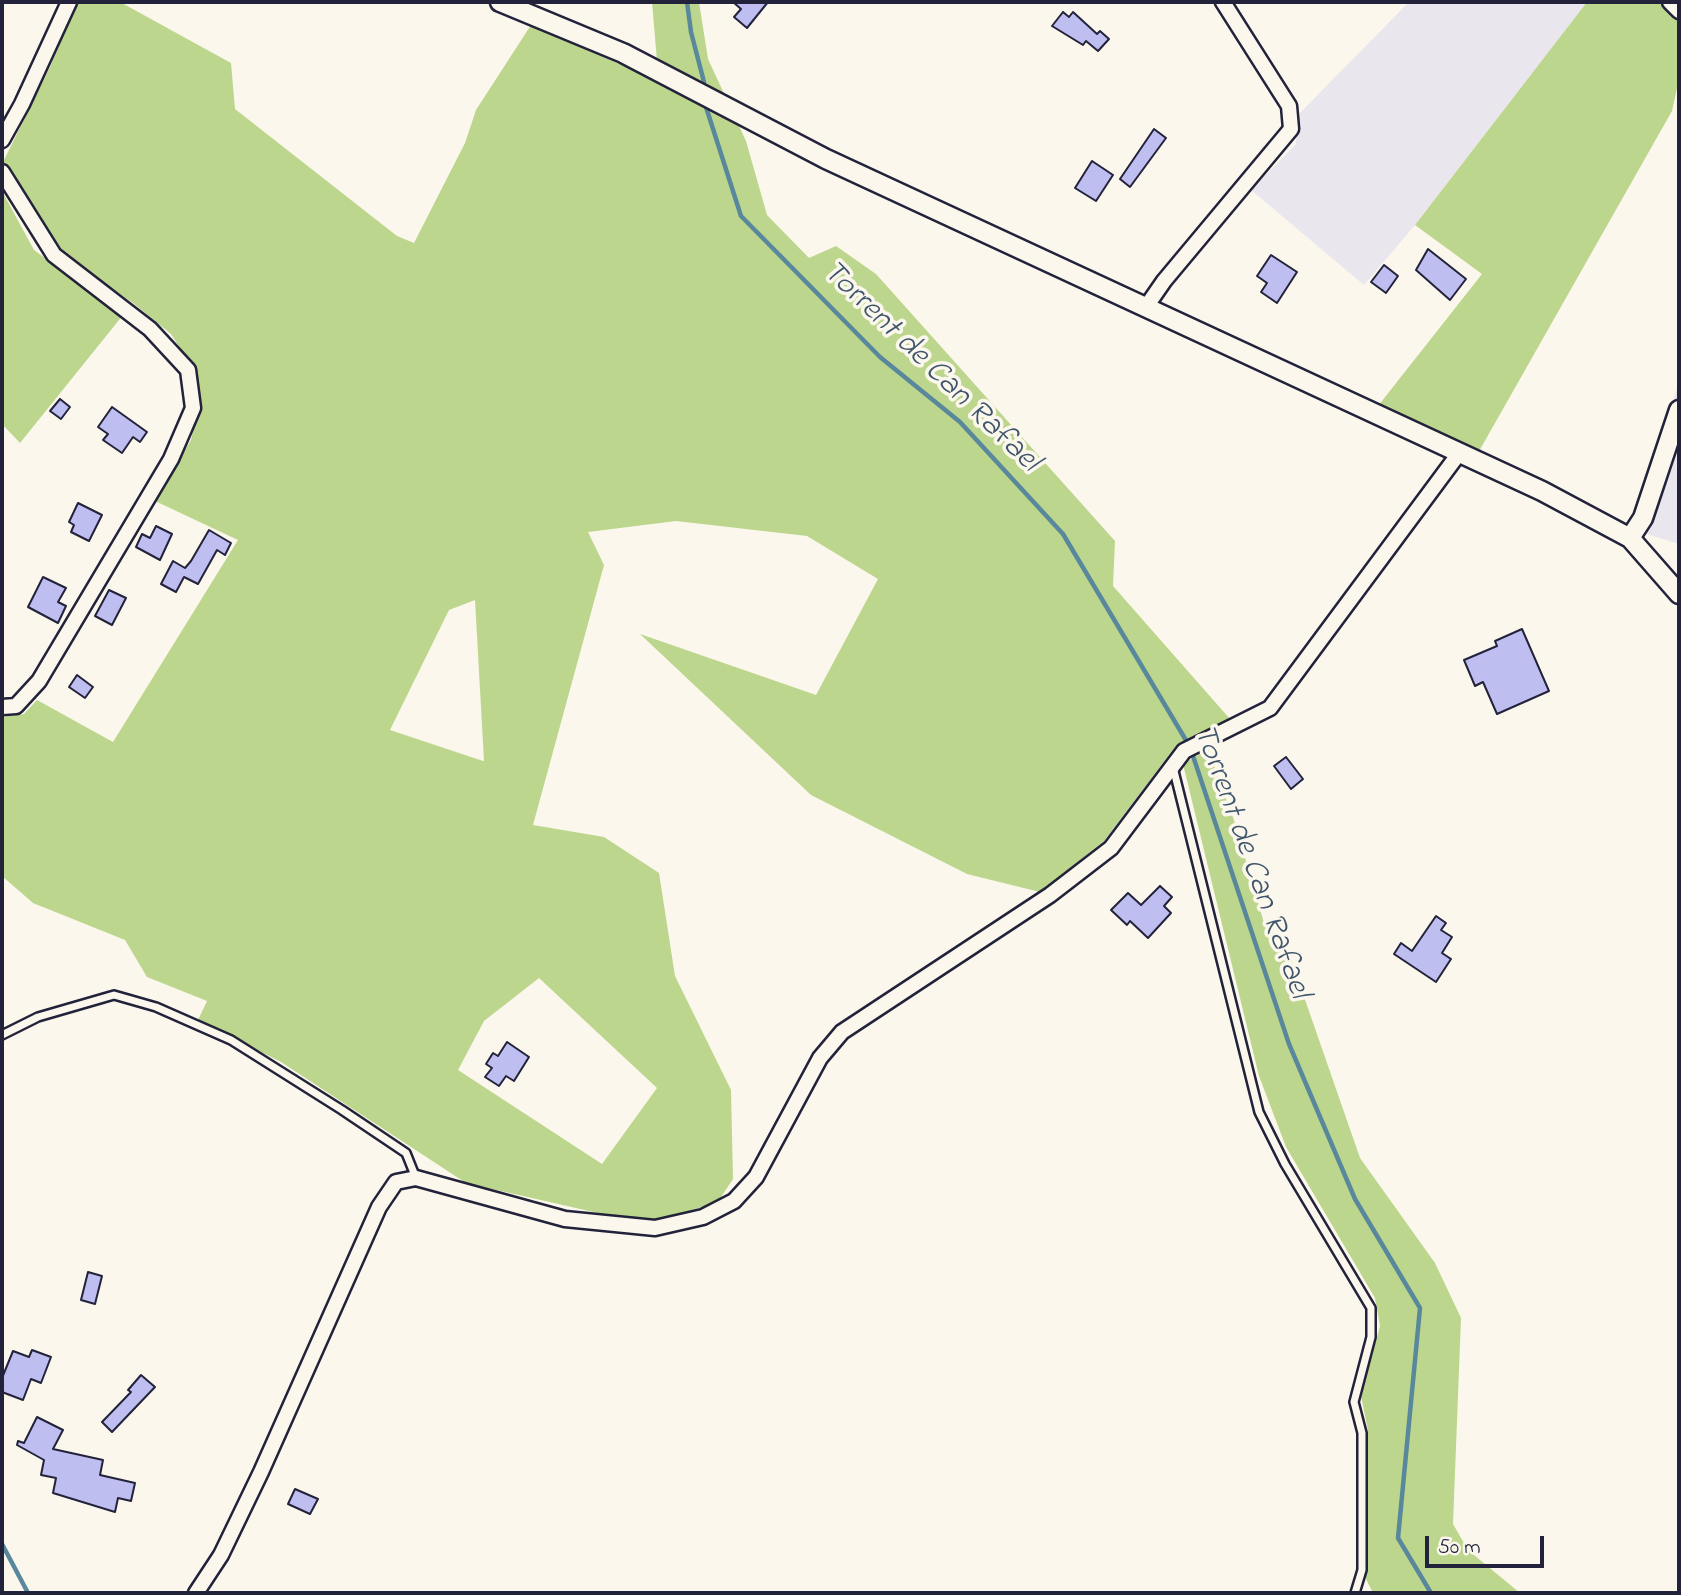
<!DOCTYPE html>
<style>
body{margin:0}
#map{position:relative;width:1681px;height:1595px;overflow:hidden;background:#fbf7ec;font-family:"Indie Flower",sans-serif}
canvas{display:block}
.frame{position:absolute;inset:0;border:4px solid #22223b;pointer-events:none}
.scale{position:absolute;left:1425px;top:1536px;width:119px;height:32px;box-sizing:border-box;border:4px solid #22223b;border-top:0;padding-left:9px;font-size:21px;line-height:24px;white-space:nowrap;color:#22223b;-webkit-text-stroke:5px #fbf7ec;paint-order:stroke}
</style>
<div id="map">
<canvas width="1681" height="1595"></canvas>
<div class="frame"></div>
<div class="scale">50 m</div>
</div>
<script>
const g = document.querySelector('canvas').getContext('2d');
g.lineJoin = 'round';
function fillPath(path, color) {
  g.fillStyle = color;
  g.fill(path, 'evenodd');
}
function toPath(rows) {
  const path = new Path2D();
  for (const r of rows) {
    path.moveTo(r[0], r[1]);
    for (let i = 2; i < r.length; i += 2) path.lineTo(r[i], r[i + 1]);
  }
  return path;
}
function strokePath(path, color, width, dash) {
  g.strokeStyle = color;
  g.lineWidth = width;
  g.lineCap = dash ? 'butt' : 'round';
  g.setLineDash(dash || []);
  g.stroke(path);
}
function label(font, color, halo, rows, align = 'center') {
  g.font = font + ' "Indie Flower",sans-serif';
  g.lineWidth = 7;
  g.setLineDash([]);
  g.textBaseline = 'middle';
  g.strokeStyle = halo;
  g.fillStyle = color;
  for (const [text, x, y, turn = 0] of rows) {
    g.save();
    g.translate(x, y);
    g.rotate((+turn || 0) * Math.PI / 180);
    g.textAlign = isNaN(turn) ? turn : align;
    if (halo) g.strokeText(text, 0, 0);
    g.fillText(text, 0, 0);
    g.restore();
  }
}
fillPath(toPath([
 [1409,2,1587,2,1415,225,1364,285,1251,190,1296,144,1297,116],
 [1679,383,1679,544,1630,529]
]), '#e9e6ed');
fillPath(toPath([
 [77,2,120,2,231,63,235,109,397,236,414,243,465,143,476,110,531,25,673,88,657,61,652,2,699,2,708,59,746,141,767,215,809,258,836,246,876,274,1115,541,1113,586,1230,719,1175,747,1104,841,1040,892,967,874,811,795,640,634,816,695,878,579,807,536,676,521,588,532,604,565,533,825,604,837,659,873,675,976,731,1090,733,1179,717,1203,655,1220,611,1216,466,1183,281,1062,198,1020,207,1001,147,977,125,940,33,903,2,876,2,717,24,714,37,700,113,742,238,540,155,501,191,440,199,402,195,372,171,334,133,303,62,253,26,204,3,162,50,67],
 [475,600,484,761,483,761,390,730,449,610],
 [539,978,657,1088,602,1164,458,1070,484,1021],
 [1587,2,1679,2,1679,79,1672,111,1478,453,1378,406,1482,274,1415,225],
 [2,191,34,250,123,315,20,443,2,424],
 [1208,749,1235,823,1264,923,1285,942,1360,1158,1435,1263,1461,1318,1453,1524,1468,1550,1520,1593,1373,1593,1366,1579,1368,1430,1361,1396,1380,1326,1375,1298,1286,1147,1259,1076,1183,764]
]), '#bdd68d');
strokePath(toPath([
 [687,2,691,32,704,82],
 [706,107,741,216,880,357,960,422,1063,534,1190,747,1289,1044,1355,1199,1420,1308,1398,1538,1431,1593],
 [2,1544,28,1593]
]), '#59889c', 4.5);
const building = toPath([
 [733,2,768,2,747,28,734,17,741,9,733,2],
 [1063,12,1069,17,1073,12,1097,34,1100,31,1109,39,1098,51,1086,41,1083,45,1052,26,1063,12],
 [1154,129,1166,138,1130,187,1120,179,1154,129],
 [1092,161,1113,175,1096,201,1075,188,1092,161],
 [1428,249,1466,279,1450,300,1416,270,1428,249],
 [1271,255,1297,272,1277,303,1261,292,1267,283,1257,276,1271,255],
 [1384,265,1398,276,1386,293,1371,282,1384,265],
 [60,399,70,407,61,419,50,411,60,399],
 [112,407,147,432,140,442,133,437,122,453,103,440,108,434,98,427,112,407],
 [78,503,102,515,89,541,71,532,74,525,69,522,78,503],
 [156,526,172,534,160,560,136,547,142,534,150,538,156,526],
 [209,530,231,543,225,555,217,550,198,584,184,577,176,592,161,584,173,561,185,568,191,561,209,530],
 [43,577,66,588,58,602,66,606,58,623,28,607,43,577],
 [109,590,126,598,112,625,95,616,109,590],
 [1522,629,1549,691,1497,714,1483,682,1475,686,1464,660,1497,646,1495,641,1522,629],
 [77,675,93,687,85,698,69,687,77,675],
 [1286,757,1303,779,1291,789,1274,766,1286,757],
 [1160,886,1172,897,1164,906,1171,913,1148,938,1130,921,1127,925,1111,910,1128,893,1141,905,1160,886],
 [1436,916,1446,923,1441,930,1452,937,1442,953,1451,959,1436,982,1394,954,1401,943,1412,951,1436,916],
 [507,1042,529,1057,514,1081,506,1076,499,1086,485,1077,492,1068,486,1064,493,1053,498,1056,507,1042],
 [88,1272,102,1276,95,1304,81,1300,88,1272],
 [32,1350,51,1357,41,1383,31,1379,23,1400,2,1392,2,1378,13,1351,29,1357,32,1350],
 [141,1375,155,1387,112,1432,102,1422,131,1392,128,1390,141,1375],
 [37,1417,63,1430,53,1449,103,1460,100,1475,135,1483,131,1501,118,1498,115,1512,53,1493,56,1478,41,1475,44,1460,17,1445,18,1441,24,1443,37,1417],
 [295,1489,318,1499,310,1514,288,1504,295,1489]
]);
fillPath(building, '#bfbef0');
strokePath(building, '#22223b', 2);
const service = toPath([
 [1173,767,1259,1112,1285,1164,1371,1308,1371,1337,1354,1402,1362,1433,1362,1570,1355,1593],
 [2,1035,38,1017,114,995,156,1007,231,1040,342,1110,406,1153,416,1178]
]);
const minor = toPath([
 [1670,2,1679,11],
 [2,140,22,104,69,2],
 [2,172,54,255,150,329,188,370,193,408,171,459,39,681,16,706,2,707],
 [1146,307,1164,281,1291,129,1289,106,1223,2],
 [196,1593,221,1555,261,1472,379,1207,396,1182,416,1178,565,1219,655,1228,703,1217,734,1201,756,1177,820,1058,842,1032,1050,895,1111,848,1184,751,1270,708,1460,452]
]);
const tertiary = toPath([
 [500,2,623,53,826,159,1542,491,1630,538,1679,594],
 [1630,538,1643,518,1679,410]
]);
strokePath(service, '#22223b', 12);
strokePath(minor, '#22223b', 19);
strokePath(tertiary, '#22223b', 23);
strokePath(service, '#fbf7ec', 7);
strokePath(minor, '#fbf7ec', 14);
strokePath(tertiary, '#fbf7ec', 18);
label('italic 32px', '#3e556b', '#fbf7ec', [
 ["Torrent de Can Rafael",929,368,44],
 ["Torrent de Can Rafael",1249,862,70]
]);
</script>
